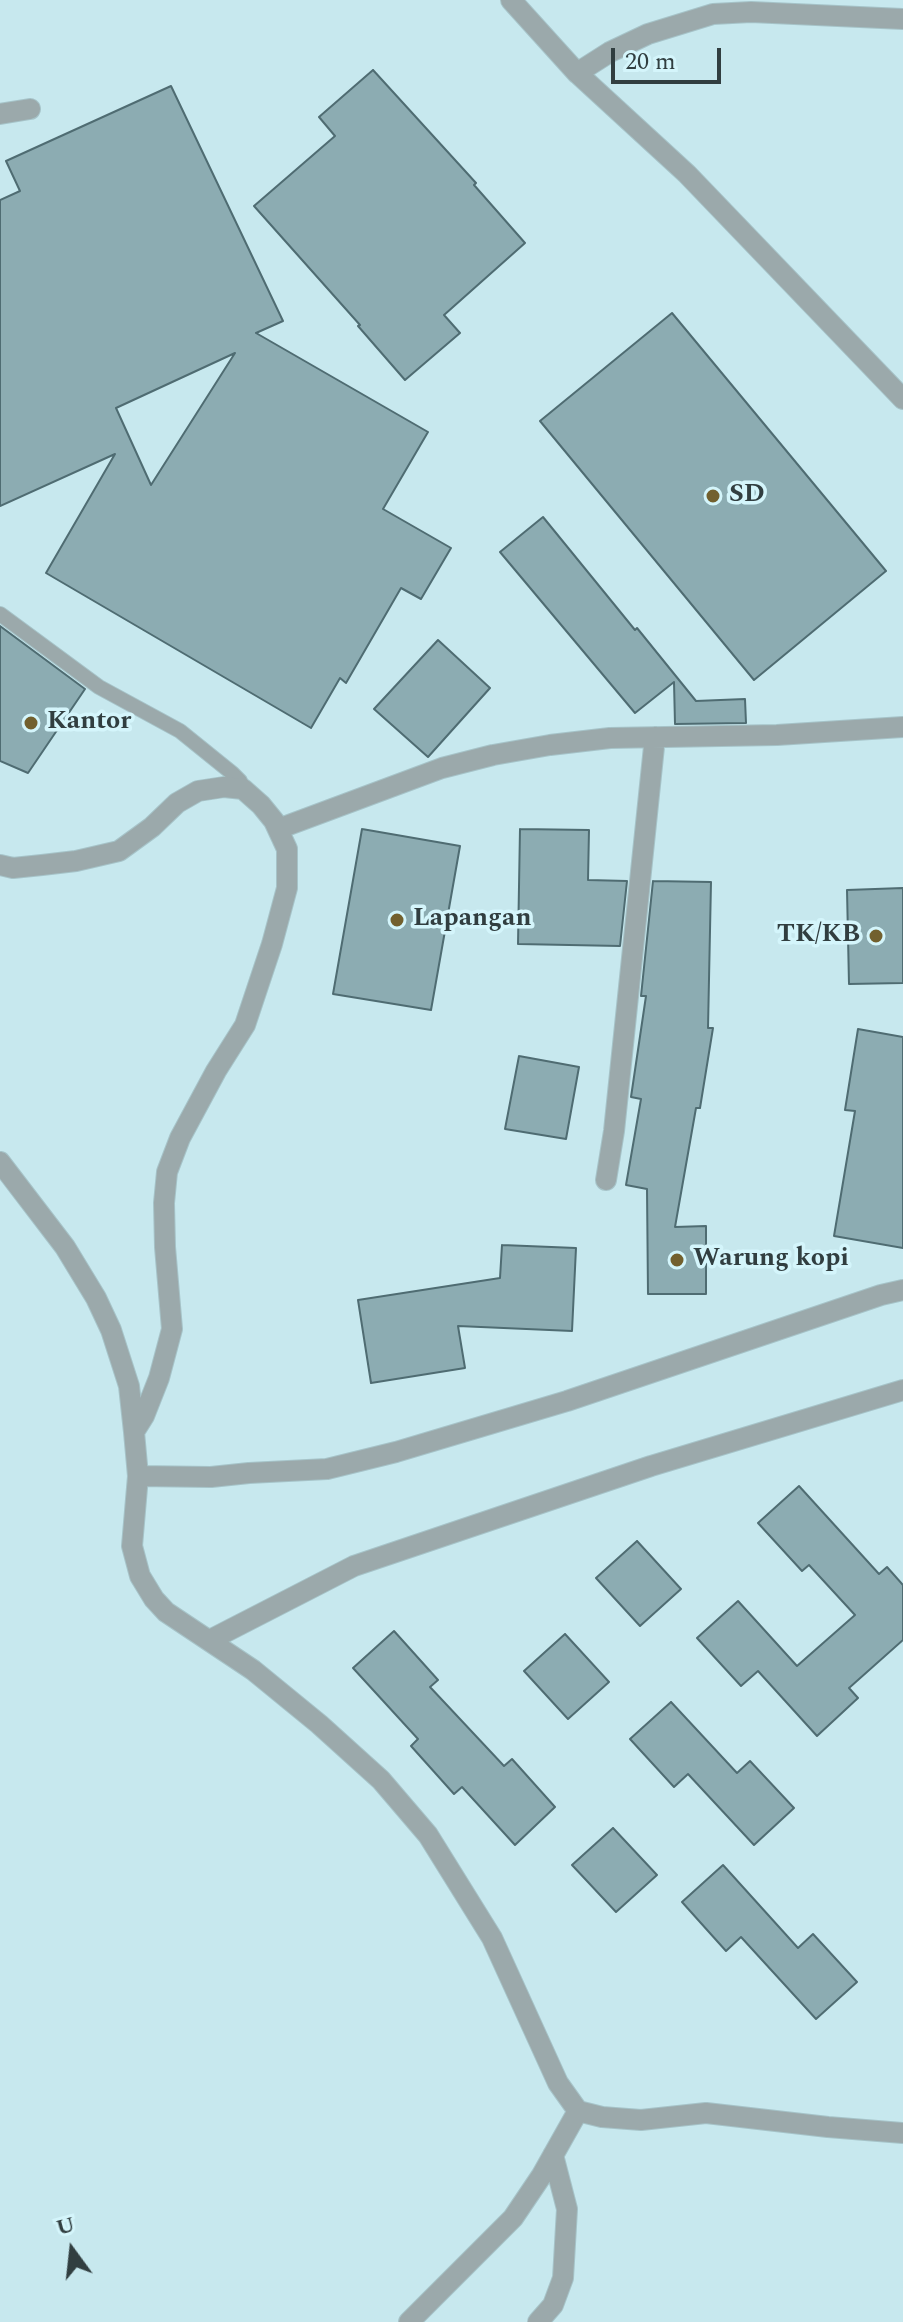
<!DOCTYPE html>
<style>
body{margin:0}
#map{position:relative;width:903px;height:2322px;overflow:hidden;background:#c7e8ee;font-family:Spectral,serif}
canvas{display:block}
.north{position:absolute;left:32px;top:2210px;width:80px;height:80px;-webkit-text-stroke:6px #d4f5fb;paint-order:stroke;rotate:345deg;font-size:22px;font-weight:700;line-height:32px;text-align:center;color:#313e40}
.north::after{content:'';display:block;margin:auto;width:28px;height:36px;background:#313e40;clip-path:polygon(50% 0,100% 100%,50% 72%,0 100%)}
.scale{position:absolute;left:611px;top:48px;width:110px;height:36px;box-sizing:border-box;border:4px solid #313e40;border-top:0;padding-left:10px;font-size:24px;line-height:28px;white-space:nowrap;color:#313e40;-webkit-text-stroke:6px #d4f5fb;paint-order:stroke}
</style>
<div id="map">
<canvas width="903" height="2322"></canvas>
<div class="north">U</div>
<div class="scale">20 m</div>
</div>
<script>
const g = document.querySelector('canvas').getContext('2d');
g.lineJoin = 'round';
function fillPath(path, color) {
  g.fillStyle = color;
  g.fill(path, 'evenodd');
}
function toPath(rows) {
  const path = new Path2D();
  for (const r of rows) {
    path.moveTo(r[0], r[1]);
    for (let i = 2; i < r.length; i += 2) path.lineTo(r[i], r[i + 1]);
  }
  return path;
}
function strokePath(path, color, width, dash) {
  g.strokeStyle = color;
  g.lineWidth = width;
  g.lineCap = dash ? 'butt' : 'round';
  g.setLineDash(dash || []);
  g.stroke(path);
}
function label(font, color, halo, rows, align = 'center') {
  g.font = font + ' Spectral,serif';
  g.lineWidth = 7;
  g.setLineDash([]);
  g.textBaseline = 'middle';
  g.strokeStyle = halo;
  g.fillStyle = color;
  for (const [text, x, y, turn = 0] of rows) {
    g.save();
    g.translate(x, y);
    g.rotate((+turn || 0) * Math.PI / 180);
    g.textAlign = isNaN(turn) ? turn : align;
    if (halo) g.strokeText(text, 0, 0);
    g.fillText(text, 0, 0);
    g.restore();
  }
}
const building = toPath([
 [373,70,476,183,474,185,525,243,444,315,460,333,405,380,358,326,360,325,254,206,335,136,319,117,373,70],
 [171,86,283,321,256,333,428,432,383,509,451,548,421,599,401,588,346,683,340,678,311,728,46,573,115,454,0,506,0,200,20,191,6,161,171,86],
 [235,353,151,485,116,408,235,353],
 [672,313,886,571,754,680,540,421,672,313],
 [543,517,635,630,637,628,696,701,745,699,746,723,675,724,674,682,635,713,500,552,543,517],
 [0,626,85,689,28,773,0,761,0,626],
 [438,640,490,688,428,757,374,709,438,640],
 [362,829,460,846,431,1010,333,994,362,829],
 [520,829,589,830,588,880,627,881,620,946,518,944,520,829],
 [653,881,711,882,708,1028,713,1028,700,1108,696,1108,675,1227,706,1226,706,1294,648,1294,647,1189,626,1185,641,1099,631,1097,646,996,641,996,653,881],
 [903,888,903,983,849,984,847,890,903,888],
 [858,1029,903,1037,903,1248,834,1236,855,1111,845,1110,858,1029],
 [519,1056,579,1067,566,1139,505,1129,519,1056],
 [502,1245,576,1248,572,1331,458,1326,465,1368,371,1383,358,1300,500,1278,502,1245],
 [799,1486,879,1574,887,1567,903,1585,903,1640,849,1688,858,1698,817,1736,758,1671,741,1686,697,1638,738,1601,797,1666,855,1615,809,1565,802,1571,758,1523,799,1486],
 [637,1541,681,1589,640,1626,596,1578,637,1541],
 [394,1631,438,1680,430,1687,504,1766,512,1759,555,1807,515,1845,462,1787,454,1794,411,1746,418,1739,353,1668,394,1631],
 [565,1634,609,1682,568,1719,524,1671,565,1634],
 [671,1702,737,1773,750,1761,794,1808,754,1845,688,1774,674,1787,630,1739,671,1702],
 [613,1828,657,1875,616,1912,572,1865,613,1828],
 [723,1865,798,1948,813,1934,857,1982,816,2019,741,1937,726,1951,682,1902,723,1865]
]);
fillPath(building, '#8cacb2');
strokePath(building, '#4f6c72', 2);
const service = toPath([
 [0,614,99,687,180,731,232,773,240,781,243,789]
]);
const minor = toPath([
 [511,0,577,73,687,174,903,399],
 [577,73,610,52,648,34,713,14,751,12,903,19],
 [0,114,30,109],
 [278,829,442,768,493,755,550,745,610,738,777,735,903,727],
 [0,865,13,868,42,865,76,861,119,851,152,827,177,803,198,791,224,787,243,789,261,805,274,821,287,849,287,888,272,944,245,1025,216,1071,180,1138,167,1172,164,1203,165,1247,172,1329,159,1378,144,1416,134,1432],
 [0,1162,65,1247,96,1298,111,1330,129,1386,134,1432,138,1476,132,1546,140,1576,154,1599,166,1612,253,1670,319,1724,381,1780,428,1835,492,1938,558,2083,578,2111,602,2117,641,2120,706,2113,828,2127,903,2133],
 [606,1180,614,1131,655,737],
 [138,1476,211,1477,249,1473,327,1469,396,1452,567,1401,881,1295,903,1290],
 [210,1640,354,1566,651,1466,903,1390],
 [409,2322,513,2218,542,2175,578,2111],
 [538,2322,553,2305,563,2278,567,2209,553,2155]
]);
strokePath(service, '#a6c3c8', 16);
strokePath(minor, '#a6c3c8', 22);
strokePath(service, '#9ba9ab', 14);
strokePath(minor, '#9ba9ab', 20);
for (const [x, y, r, color] of [
 [713,496,8,"#72602e"],
 [31,723,8,"#72602e"],
 [397,920,8,"#72602e"],
 [876,936,8,"#72602e"],
 [677,1260,8,"#72602e"]
]) {
  const dot = new Path2D();
  dot.arc(x, y, r, 0, 2 * Math.PI);
  g.fillStyle = color;
  g.fill(dot);
  strokePath(dot, '#d4f5fb', 3);
}
label('bold 26px', '#313e40', '#d4f5fb', [
 ["SD",729,496],
 ["Kantor",47,723],
 ["Lapangan",413,920],
 ["TK/KB",860,936,"right"],
 ["Warung kopi",693,1260]
], 'left');
</script>
